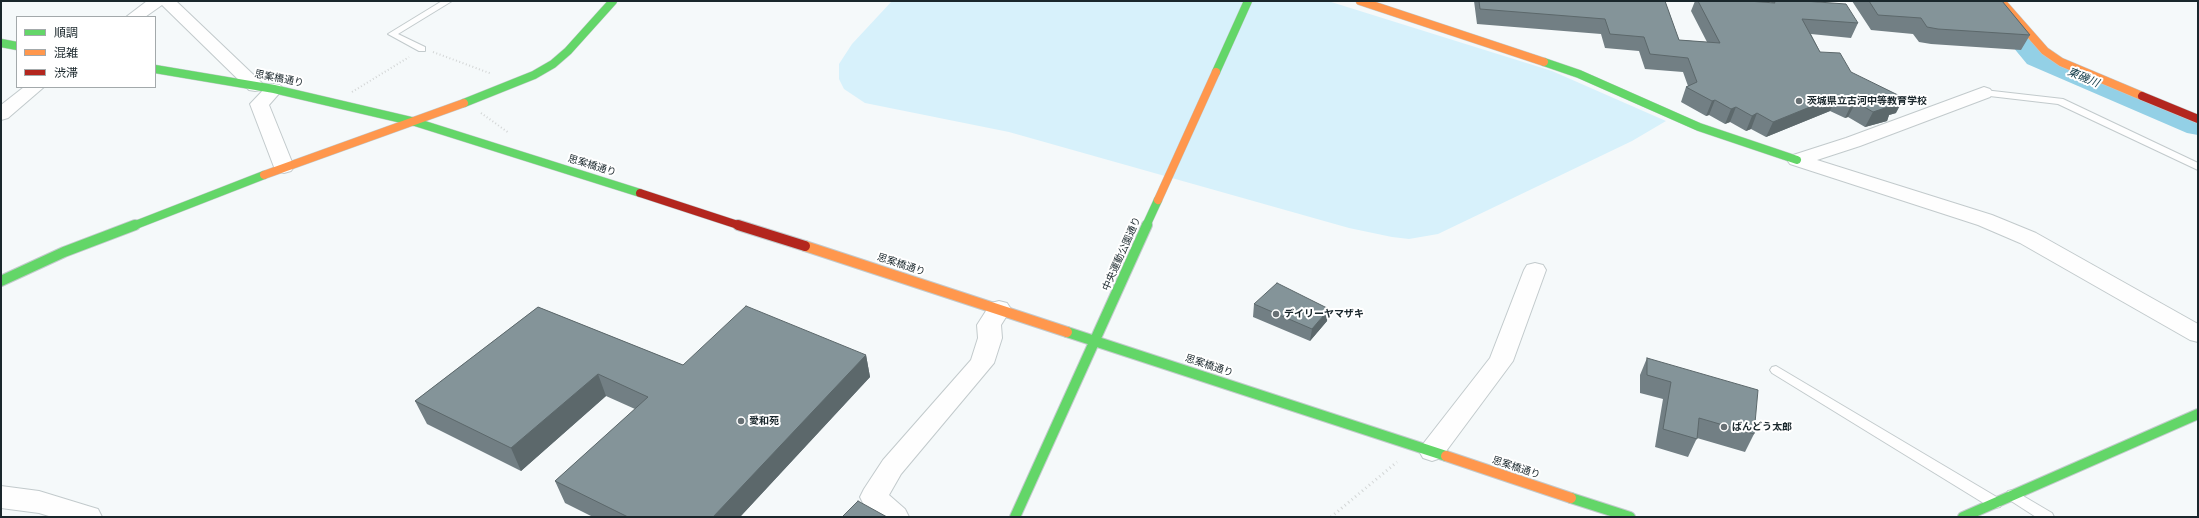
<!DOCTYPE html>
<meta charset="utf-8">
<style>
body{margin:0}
#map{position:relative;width:2199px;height:518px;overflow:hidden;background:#f5f9fa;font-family:"Times New Roman","Noto Sans JP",serif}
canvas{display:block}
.frame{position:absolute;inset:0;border:2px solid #1a272c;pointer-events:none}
.legend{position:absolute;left:16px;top:16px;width:140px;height:72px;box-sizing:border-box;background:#fff;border:1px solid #a3a9ab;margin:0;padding:5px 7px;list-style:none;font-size:12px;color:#1a272c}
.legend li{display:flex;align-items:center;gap:8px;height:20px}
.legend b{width:20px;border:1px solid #a3a9ab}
</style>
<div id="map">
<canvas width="2199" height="518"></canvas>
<div class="frame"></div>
<ul class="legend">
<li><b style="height:5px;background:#63d668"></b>順調</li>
<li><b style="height:5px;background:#ff974d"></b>混雑</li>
<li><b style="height:5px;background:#b3261e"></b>渋滞</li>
</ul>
</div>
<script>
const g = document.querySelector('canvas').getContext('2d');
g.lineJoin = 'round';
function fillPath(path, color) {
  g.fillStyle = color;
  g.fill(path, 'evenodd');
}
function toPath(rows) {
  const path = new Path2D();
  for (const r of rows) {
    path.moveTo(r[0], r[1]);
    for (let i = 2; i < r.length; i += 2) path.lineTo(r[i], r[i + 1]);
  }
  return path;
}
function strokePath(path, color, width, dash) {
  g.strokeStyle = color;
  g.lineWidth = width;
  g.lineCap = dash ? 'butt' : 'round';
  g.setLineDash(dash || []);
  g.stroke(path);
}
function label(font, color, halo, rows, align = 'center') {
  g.font = font + ' "Times New Roman","Noto Sans JP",serif';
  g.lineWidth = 4;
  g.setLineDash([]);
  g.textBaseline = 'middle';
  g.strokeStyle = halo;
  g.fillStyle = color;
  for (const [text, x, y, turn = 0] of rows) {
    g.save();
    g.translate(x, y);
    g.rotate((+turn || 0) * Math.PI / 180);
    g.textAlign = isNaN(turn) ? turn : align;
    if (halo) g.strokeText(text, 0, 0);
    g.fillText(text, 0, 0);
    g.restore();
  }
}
fillPath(toPath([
 [892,1,1328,1,1552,71,1666,121,1632,141,1438,234,1409,239,1392,237,1349,228,1009,132,865,103,844,89,839,79,839,64,852,44]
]), '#d7f1fb');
fillPath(toPath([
 [1975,1,2002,1,2047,52,2198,115,2198,135,2187,133,2027,64,1975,1]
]), '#93d0e6');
const lane = toPath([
 [442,1,452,1,398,34,425,47,425,51,419,51,388,34,442,1],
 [1984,90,2063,99,2198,163,2198,170,2058,104,1981,95,1979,93,1984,90],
 [1776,366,2000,499,2002,503,2000,507,1995,508,1990,507,1772,373,1770,370,1772,367,1776,366],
 [2013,490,2052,513,2054,517,2036,517,2008,499,2006,495,2008,491,2013,490]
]);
const street = toPath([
 [147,1,176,1,261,82,264,86,261,90,255,91,249,90,162,5,145,17,126,17,147,1],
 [274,84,280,85,283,89,269,105,294,167,291,171,284,173,277,171,274,167,250,104,268,85,274,84],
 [24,87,44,87,8,118,1,120,1,105,24,87],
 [1984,87,1990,89,1993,93,1990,97,1860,146,1817,160,1992,215,2036,233,2198,324,2198,342,2190,340,2020,243,1978,225,1790,164,1787,160,1790,156,1846,138,1984,87],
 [1535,263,1543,265,1546,270,1513,361,1441,458,1432,461,1423,458,1419,451,1423,444,1490,358,1524,270,1527,265,1535,263],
 [999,301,1007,303,1011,309,1001,325,1002,338,994,363,901,474,889,495,905,509,909,517,877,517,864,505,860,497,864,489,883,460,971,360,978,338,977,325,991,303,999,301],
 [1,486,39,491,88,506,98,509,102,517,52,517,39,513,1,508,1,486]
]);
const fastFar1 = toPath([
 [1,43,17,46],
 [1544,62,1579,74,1699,127,1797,160],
 [155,69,274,89,415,122,640,193],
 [1216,72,1248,1],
 [464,103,534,75,553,64,568,51,613,1],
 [133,226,264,175],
 [1146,226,1158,200]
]);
const fast = toPath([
 [1,281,64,252,135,225],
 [1067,332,1446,456],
 [1571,498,1630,517],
 [1015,517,1147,225],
 [1963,517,2198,414]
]);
const slowFar1 = toPath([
 [1360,1,1544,62],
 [2001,1,2045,51,2061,62,2142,96],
 [264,175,464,103],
 [1158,200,1216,72]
]);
const slow = toPath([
 [805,246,1067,332],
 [1446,456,1571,498]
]);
const jamFar1 = toPath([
 [2142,96,2198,119],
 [640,193,741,226]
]);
const jam = toPath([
 [738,225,805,246]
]);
strokePath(lane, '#c2cacc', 2);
strokePath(street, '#c2cacc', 2);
strokePath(fastFar1, '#c2cacc', 9);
strokePath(fast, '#c2cacc', 12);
strokePath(slowFar1, '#c2cacc', 9);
strokePath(slow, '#c2cacc', 12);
strokePath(jamFar1, '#c2cacc', 9);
strokePath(jam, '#c2cacc', 12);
strokePath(toPath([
 [433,52,492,74],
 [352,92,409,57],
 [481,113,509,133]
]), '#d3d6d6', 2, [1, 2.5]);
strokePath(toPath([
 [1331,517,1397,462]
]), '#d3d6d6', 3, [1, 3.5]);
fillPath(lane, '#fefefe');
fillPath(street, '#fefefe');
strokePath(fastFar1, '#63d668', 8);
strokePath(fast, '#63d668', 10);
strokePath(slowFar1, '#ff974d', 8);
strokePath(slow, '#ff974d', 10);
strokePath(jamFar1, '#b3261e', 8);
strokePath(jam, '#b3261e', 10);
fillPath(toPath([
 [1474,1,1665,1,1679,40,1707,42,1691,11,1695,1,1748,1,1771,3,1772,1,1804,1,1858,23,1851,38,1811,34,1820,52,1851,72,1896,113,1889,115,1887,121,1865,127,1848,117,1845,118,1830,111,1766,137,1751,129,1746,131,1730,122,1725,124,1709,115,1706,116,1681,102,1686,87,1688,86,1683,72,1645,69,1639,51,1605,48,1601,34,1477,24],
 [1852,1,2002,1,2030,35,2021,50,1931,44,1919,42,1913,34,1871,30],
 [1254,304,1327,321,1310,341,1253,317],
 [538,307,683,365,866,355,870,377,740,517,593,517,565,503,555,481,635,409,606,396,521,471,427,424,415,401],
 [1647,358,1754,434,1745,452,1697,438,1688,457,1655,447,1663,399,1640,393,1640,375]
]), '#727f84');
fillPath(toPath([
 [1837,96,1830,111,1766,137,1773,122],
 [1904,98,1896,113,1889,115,1887,121,1865,127,1873,112,1889,103],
 [1715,100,1709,115,1706,116,1712,101],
 [1856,102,1848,117,1845,118,1852,103],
 [1736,107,1730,122,1725,124,1731,109],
 [1757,113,1751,129,1746,131,1752,116],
 [1329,309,1327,321,1310,341,1312,329],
 [866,355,870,377,740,517,713,517],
 [598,374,606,396,521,471,511,448]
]), '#5c686b');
const building = toPath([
 [1479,1,1665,1,1679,40,1720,43,1698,1,1748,1,1775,3,1774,1,1804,1,1846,4,1858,23,1802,19,1820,52,1840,53,1851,72,1904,98,1889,103,1894,105,1873,112,1856,102,1852,103,1837,96,1773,122,1757,113,1752,116,1736,107,1731,109,1715,100,1712,101,1686,87,1697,82,1688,58,1650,54,1644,37,1610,34,1605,19,1480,9,1479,1],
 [1869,1,2002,1,2030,35,1938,29,1927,27,1921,18,1878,15,1869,1],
 [1277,283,1329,309,1312,329,1254,304,1277,283],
 [746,306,866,355,713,517,628,517,555,481,648,397,598,374,511,448,415,401,538,307,683,365,746,306],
 [1647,358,1758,390,1754,434,1699,418,1697,439,1663,429,1671,382,1647,375,1647,358],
 [858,501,887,517,888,517,842,517,858,501]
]);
fillPath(building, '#849499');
strokePath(building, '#5c686b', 1);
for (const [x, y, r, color] of [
 [1799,101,4,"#677074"],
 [1276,314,4,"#677074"],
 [741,421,4,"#677074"],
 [1724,427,4,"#677074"]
]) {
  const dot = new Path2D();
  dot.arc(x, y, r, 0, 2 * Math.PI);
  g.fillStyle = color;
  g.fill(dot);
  strokePath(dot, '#fff', 1.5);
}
label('10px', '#1a272c', '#fff', [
 ["思案橋通り",279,79,11],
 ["思案橋通り",592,166,17],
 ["中央運動公園通り",1122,254,-66],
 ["思案橋通り",901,265,18],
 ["思案橋通り",1209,366,18],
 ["思案橋通り",1516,468,18]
]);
label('bold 10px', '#1a272c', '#fff', [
 ["茨城県立古河中等教育学校",1807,101],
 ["デイリーヤマザキ",1284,314],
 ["愛和苑",749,421],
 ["ばんどう太郎",1732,427]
], 'left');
label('italic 11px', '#19404d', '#fff', [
 ["東磯川",2083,78,23]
]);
</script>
